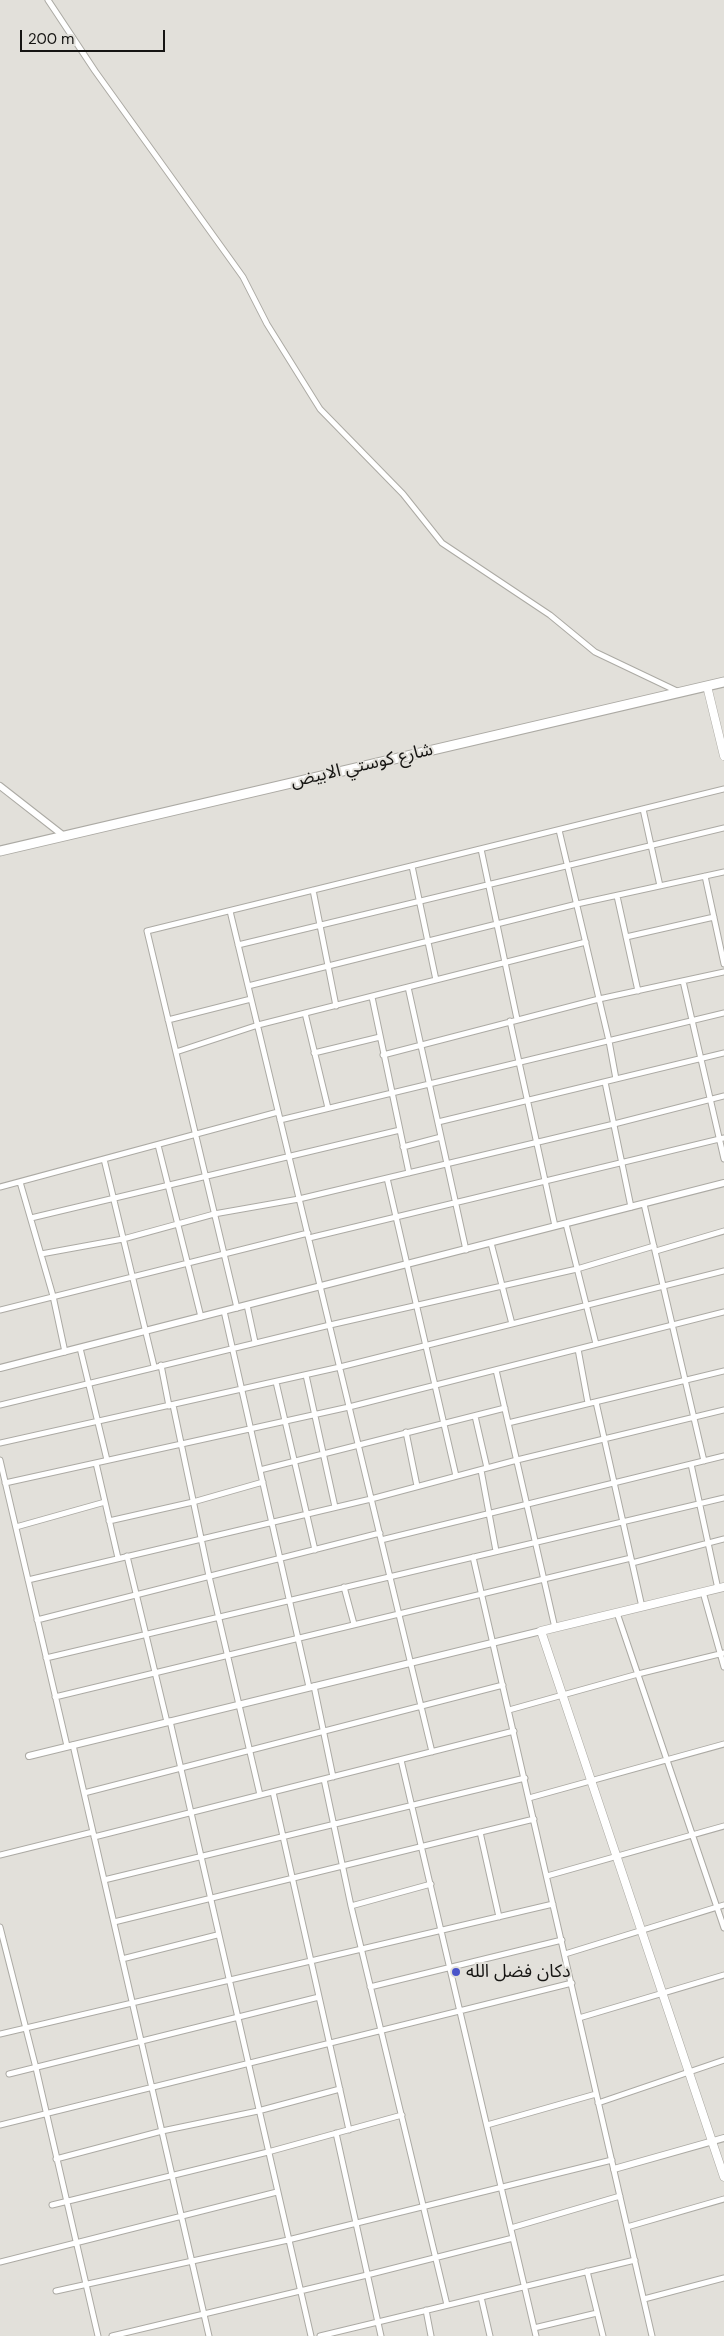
<!DOCTYPE html>
<meta charset="utf-8">
<style>
body{margin:0}
#map{position:relative;width:724px;height:2336px;overflow:hidden;background:#e2e0da;font-family:"DM Sans",sans-serif}
canvas{display:block}
.scale{position:absolute;left:20px;top:30px;width:145px;height:22px;box-sizing:border-box;border:2px solid #161513;border-top:0;padding-left:6px;font-size:15px;line-height:18px;white-space:nowrap;color:#161513;-webkit-text-stroke:4px #e2e0da;paint-order:stroke}
</style>
<div id="map">
<canvas width="724" height="2336"></canvas>
<div class="scale">200 m</div>
</div>
<script>
const g = document.querySelector('canvas').getContext('2d');
g.lineJoin = 'round';
function toPath(rows) {
  const path = new Path2D();
  for (const r of rows) {
    path.moveTo(r[0], r[1]);
    for (let i = 2; i < r.length; i += 2) path.lineTo(r[i], r[i + 1]);
  }
  return path;
}
function strokePath(path, color, width, dash) {
  g.strokeStyle = color;
  g.lineWidth = width;
  g.lineCap = dash ? 'butt' : 'round';
  g.setLineDash(dash || []);
  g.stroke(path);
}
function label(font, color, halo, rows, align = 'center') {
  g.font = font + ' "DM Sans","Noto Sans Arabic",sans-serif';
  g.lineWidth = 4;
  g.setLineDash([]);
  g.textBaseline = 'middle';
  g.strokeStyle = halo;
  g.fillStyle = color;
  for (const [text, x, y, turn = 0] of rows) {
    g.save();
    g.translate(x, y);
    g.rotate((+turn || 0) * Math.PI / 180);
    g.textAlign = isNaN(turn) ? turn : align;
    if (halo) g.strokeText(text, 0, 0);
    g.fillText(text, 0, 0);
    g.restore();
  }
}
const minor = toPath([
 [48,0,95,71,243,277,267,324,320,409,403,494,442,543,550,615,595,652,679,692],
 [643,809,660,886],
 [559,830,609,1041,616,1079],
 [481,849,517,1019],
 [412,866,436,980],
 [705,876,724,964],
 [313,890,336,1006],
 [617,896,638,991],
 [230,911,432,1752],
 [626,937,714,917],
 [238,945,724,828],
 [683,981,724,1159],
 [248,986,577,904,724,872],
 [408,987,466,1250],
 [372,997,409,1173],
 [305,1013,328,1108],
 [168,1020,251,999],
 [510,1021,555,1226],
 [176,1052,258,1025,586,942],
 [314,1053,380,1037],
 [383,1055,599,999,724,972],
 [605,1082,631,1207],
 [280,1120,724,1013],
 [438,1122,724,1053],
 [158,1145,201,1317],
 [403,1147,441,1137],
 [104,1159,154,1366],
 [387,1178,456,1476],
 [20,1182,53,1296,65,1352],
 [0,1187,278,1112],
 [644,1204,704,1461],
 [31,1218,400,1130],
 [566,1224,596,1344],
 [309,1238,724,1138],
 [491,1243,512,1324],
 [656,1251,724,1231],
 [41,1254,123,1239,214,1214,299,1199,614,1124,724,1096],
 [247,1305,255,1342],
 [237,1308,147,931,724,789],
 [0,1310,308,1233],
 [224,1311,309,1687],
 [80,1348,107,1460],
 [578,1349,588,1403],
 [161,1365,169,1406],
 [496,1370,555,1628],
 [306,1375,335,1507],
 [276,1382,315,1550],
 [596,1402,642,1607],
 [0,1405,330,1325,577,1269,654,1246],
 [173,1405,209,1576,260,1795],
 [475,1416,487,1468],
 [508,1423,724,1371],
 [406,1432,417,1486],
 [0,1443,340,1367,724,1271],
 [0,1460,67,1746],
 [96,1463,118,1558],
 [691,1464,718,1589],
 [260,1470,505,1408],
 [481,1470,496,1551],
 [5,1483,349,1407,724,1312],
 [109,1521,193,1502,263,1482],
 [16,1527,105,1502],
 [381,1540,724,1456],
 [127,1556,167,1722],
 [473,1557,652,2336],
 [632,1563,724,1539],
 [28,1580,371,1499,517,1460,724,1410],
 [344,1587,354,1624],
 [703,1592,724,1667],
 [617,1613,724,1928],
 [37,1620,380,1533],
 [46,1658,724,1498],
 [314,1686,333,1777],
 [55,1697,631,1558],
 [509,1710,638,1674,724,1653],
 [170,1721,311,2336],
 [73,1745,209,2336],
 [401,1760,536,2336],
 [324,1779,351,1906,447,2305],
 [273,1792,349,2130],
 [84,1793,503,1685],
 [529,1798,724,1744],
 [480,1832,499,1917],
 [94,1837,514,1731],
 [0,1855,93,1832],
 [547,1876,724,1826],
 [104,1880,525,1778],
 [351,1906,431,1884],
 [114,1922,534,1819],
 [0,1927,36,2068,98,2336],
 [565,1954,724,1905],
 [122,1959,217,1935],
 [370,1987,562,1940],
 [579,2018,724,1975],
 [0,2034,553,1904],
 [9,2074,319,1997],
 [598,2103,724,2060],
 [0,2125,572,1983],
 [487,2125,596,2094],
 [336,2133,381,2336],
 [56,2159,162,2131,258,2111,340,2089],
 [52,2205,268,2152,402,2115],
 [627,2227,724,2199],
 [511,2228,620,2196],
 [0,2262,277,2192],
 [587,2271,603,2336],
 [56,2291,288,2240,612,2160],
 [481,2297,490,2336],
 [644,2299,724,2278],
 [426,2310,431,2336],
 [534,2328,597,2313],
 [112,2336,367,2275,513,2238],
 [320,2336,635,2260]
]);
const tertiary = toPath([
 [0,786,64,836],
 [0,1368,724,1183],
 [29,1756,541,1631],
 [614,2169,724,2138]
]);
const secondary = toPath([
 [707,686,724,756],
 [724,1587,541,1631,724,2177]
]);
const trunk = toPath([
 [0,851,724,682]
]);
strokePath(minor, '#acaaa4', 7);
strokePath(tertiary, '#acaaa4', 8);
strokePath(secondary, '#acaaa4', 9);
strokePath(trunk, '#acaaa4', 11);
strokePath(minor, '#fff', 5);
strokePath(tertiary, '#fff', 6);
strokePath(secondary, '#fff', 8);
strokePath(trunk, '#fff', 9);
for (const [x, y, r, color] of [
 [456,1972,5,"#4a54c9"]
]) {
  const dot = new Path2D();
  dot.arc(x, y, r, 0, 2 * Math.PI);
  g.fillStyle = color;
  g.fill(dot);
  strokePath(dot, '#e2e0da', 2);
}
label('18px', '#161513', '#e2e0da', [
 ["شارع كوستي الابيض",362,766,-13]
]);
label('18px', '#161513', '#e2e0da', [
 ["دكان فضل الله",466,1972]
], 'left');
</script>
